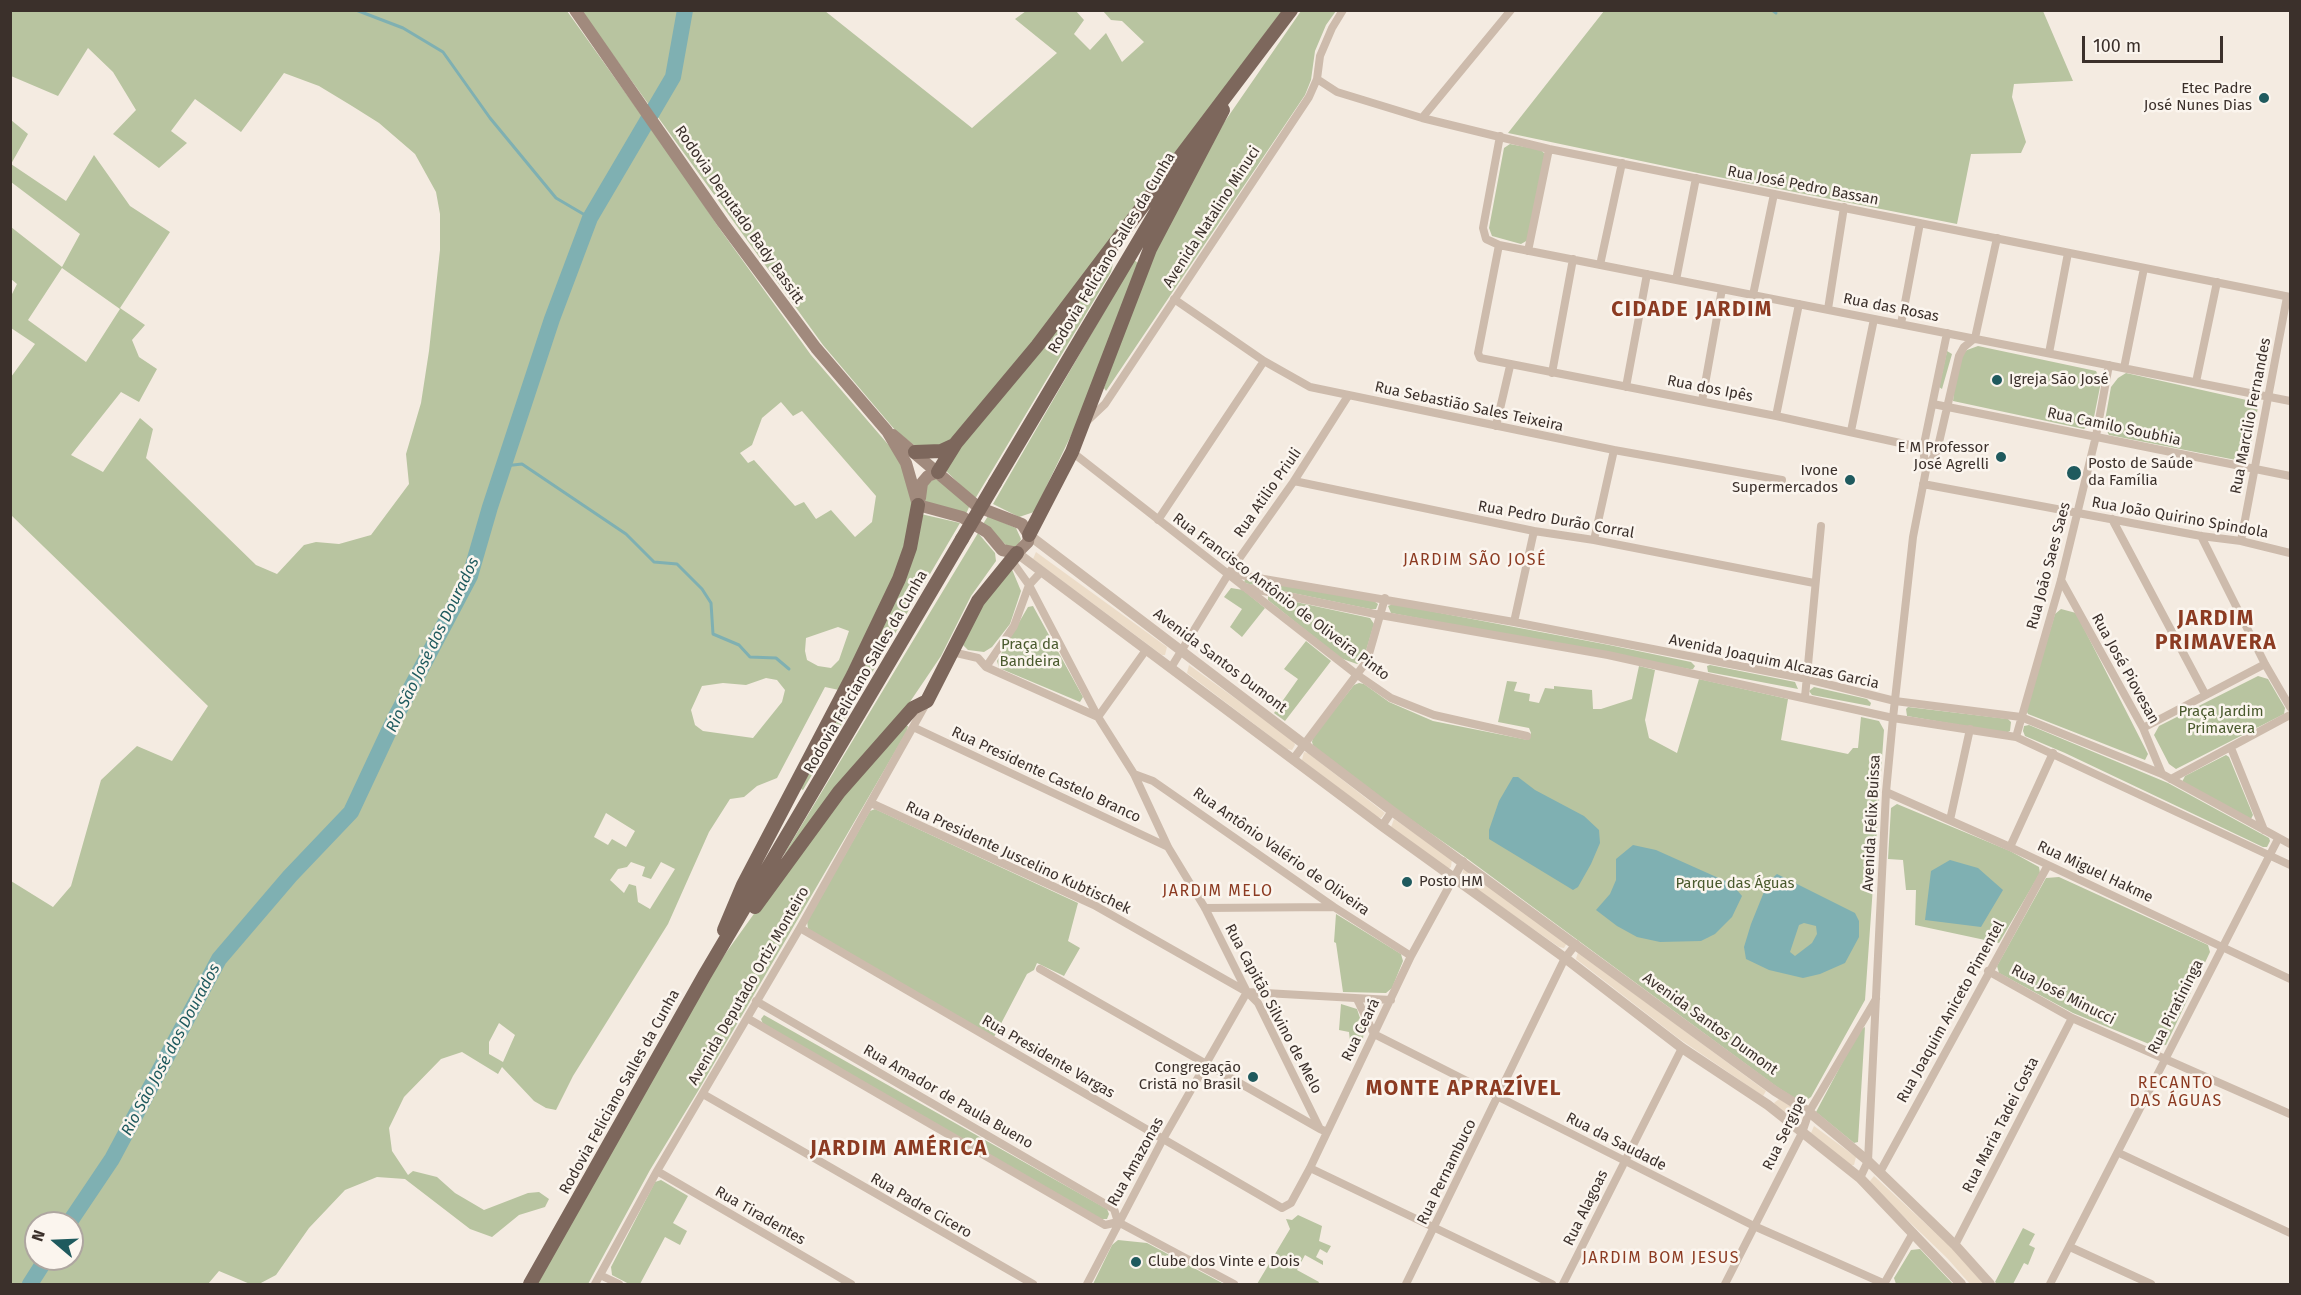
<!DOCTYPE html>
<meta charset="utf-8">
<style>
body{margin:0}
#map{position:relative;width:2301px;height:1295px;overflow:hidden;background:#f4ebe1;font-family:"Fira Sans",sans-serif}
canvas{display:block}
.frame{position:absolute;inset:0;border:12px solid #3b302b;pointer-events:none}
.north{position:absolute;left:24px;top:1211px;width:60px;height:60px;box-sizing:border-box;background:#fbf5ee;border:2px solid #aea6a0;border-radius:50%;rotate:289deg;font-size:16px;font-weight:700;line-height:24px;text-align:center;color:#3b302b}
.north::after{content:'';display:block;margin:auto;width:21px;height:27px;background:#1f5a5e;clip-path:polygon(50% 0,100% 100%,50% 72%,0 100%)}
.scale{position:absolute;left:2082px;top:36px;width:141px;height:27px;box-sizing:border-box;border:3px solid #3b302b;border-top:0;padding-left:8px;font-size:18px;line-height:21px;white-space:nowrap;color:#3b302b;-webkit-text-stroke:4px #fbf5ee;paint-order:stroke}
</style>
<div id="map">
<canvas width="2301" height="1295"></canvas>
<div class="frame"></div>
<div class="north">N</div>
<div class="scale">100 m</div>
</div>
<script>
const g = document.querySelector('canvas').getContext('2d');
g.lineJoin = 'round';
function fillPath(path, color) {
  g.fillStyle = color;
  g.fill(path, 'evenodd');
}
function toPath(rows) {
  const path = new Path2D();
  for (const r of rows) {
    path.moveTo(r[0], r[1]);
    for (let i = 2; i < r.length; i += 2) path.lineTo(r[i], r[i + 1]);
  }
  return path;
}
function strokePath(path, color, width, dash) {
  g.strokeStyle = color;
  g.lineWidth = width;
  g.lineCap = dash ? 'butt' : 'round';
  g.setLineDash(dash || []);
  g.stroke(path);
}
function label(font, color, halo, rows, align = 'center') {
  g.font = font + ' "Fira Sans",sans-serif';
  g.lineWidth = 5;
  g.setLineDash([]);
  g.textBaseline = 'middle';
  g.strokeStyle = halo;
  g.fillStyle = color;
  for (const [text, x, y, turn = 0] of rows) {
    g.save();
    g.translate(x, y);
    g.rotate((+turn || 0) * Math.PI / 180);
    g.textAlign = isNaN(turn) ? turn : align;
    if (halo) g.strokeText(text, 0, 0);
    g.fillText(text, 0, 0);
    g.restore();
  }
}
fillPath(toPath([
 [11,11,567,11,682,172,717,225,811,355,892,449,902,464,911,490,912,514,907,549,839,690,825,687,777,778,757,786,744,797,730,799,709,832,668,924,573,1076,556,1110,546,1108,534,1101,502,1067,498,1074,462,1052,441,1059,404,1097,389,1128,392,1151,408,1175,413,1171,437,1177,455,1193,484,1210,528,1193,539,1192,549,1199,545,1207,519,1215,492,1237,470,1229,405,1179,377,1177,345,1190,309,1228,276,1275,259,1284,250,1284,219,1271,208,1284,11,1284,11,881,53,907,71,886,101,780,137,746,172,761,208,706,11,515,11,377,35,344,11,328,11,296,17,284,11,279,11,227,62,267,80,234,11,182,11,164,66,201,94,155,130,206,170,232,120,308,145,325,132,340,139,357,157,369,139,402,121,392,71,455,103,472,140,418,153,429,146,458,256,565,277,574,304,545,316,542,339,544,371,535,409,484,406,454,421,403,429,351,440,250,440,214,436,192,415,154,379,123,352,106,319,86,284,73,241,132,195,99,171,131,187,143,159,168,113,134,136,110,113,72,88,48,58,96,11,76],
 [62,268,120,309,86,362,28,320],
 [781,402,793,416,802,411,876,496,872,522,855,537,831,510,816,519,804,502,795,506,754,460,748,463,740,453,752,445,762,418],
 [838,627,849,631,839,660,831,668,818,666,807,660,805,651,806,638],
 [766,678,777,680,785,690,782,702,753,738,703,731,695,725,691,710,702,686,723,683,746,685],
 [606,813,635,831,626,847,612,839,608,845,594,837],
 [631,862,645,867,642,876,651,879,661,862,675,869,650,909,638,902,636,886,629,884,624,893,610,880,618,869,627,867],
 [499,1023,515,1035,503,1062,489,1054,489,1042],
 [36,1223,72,1223,72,1259,36,1259],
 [581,11,825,11,972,128,1057,53,1015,19,1026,11,1076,11,1084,20,1074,34,1090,50,1106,33,1122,62,1144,42,1122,21,1111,20,1103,11,1282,11,1034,343,954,439,932,448,915,446,895,430,823,345],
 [1301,11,1336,11,1326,25,1315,51,1311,80,1305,95,1106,391,1104,388,1153,250,1223,124],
 [1604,11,2043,11,2073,81,2014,84,2012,97,2026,142,2021,153,1971,154,1957,224,1698,173,1508,133],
 [11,120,28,134,11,164],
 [1510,144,1541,150,1545,154,1528,240,1521,244,1492,236,1489,228,1504,148],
 [1108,260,1113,264,1111,272,975,499,945,470,946,465],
 [1134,260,1138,263,1077,423,1034,512,1019,517,993,504],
 [1978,346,2096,371,2101,382,2093,422,2084,429,1953,401,1957,360,1967,350],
 [1947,351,1952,354,1942,389,1939,387],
 [2126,373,2251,401,2258,407,2249,457,2246,462,2109,435,2104,426,2111,387,2118,378],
 [935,478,970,505,966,514,930,504,922,499,923,488],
 [921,514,960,523,803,790,801,789],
 [988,516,1016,528,1021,539,1018,545,1014,548,1007,546,983,524],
 [978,533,995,553,996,561,971,596,941,656,895,724,783,856],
 [1011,567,1021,591,1010,624,992,647,984,652,968,650,963,645,965,638,981,606],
 [1245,579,1374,601,1378,604,1376,609,1370,609,1244,583],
 [1231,588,1243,590,1265,608,1242,637,1230,627,1242,609,1224,597],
 [1268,596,1370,618,1374,624,1363,661,1357,664,1340,658,1268,600],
 [1393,604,1609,645,1691,662,1695,666,1693,669,1689,669,1391,613,1388,606],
 [1033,606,1083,697,1080,702,999,668,997,661,1004,648,1028,607],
 [2061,609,2076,613,2148,754,2145,760,2028,714,2026,710,2055,614],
 [1306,641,1331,661,1285,721,1274,713,1298,679,1284,669],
 [1710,665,1795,682,1798,689,1708,672,1707,666],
 [1639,666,1655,670,1645,720,1649,738,1677,753,1699,679,1788,699,1781,740,1848,754,1853,748,1858,748,1861,717,1879,721,1884,730,1865,1000,1811,1097,1805,1101,1799,1101,1777,1087,1465,857,1394,808,1314,748,1312,742,1313,737,1354,685,1359,683,1364,684,1389,702,1433,721,1528,740,1531,733,1529,728,1498,722,1507,681,1517,682,1514,691,1530,694,1529,701,1539,703,1545,688,1554,689,1554,686,1592,690,1593,709,1601,709,1632,699],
 [2258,676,2268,679,2285,708,2284,714,2176,769,2169,764,2154,735,2159,726],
 [1814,687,1867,699,1871,703,1870,706,1812,695,1809,691],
 [1908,707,2008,719,2011,722,2010,731,2006,733,1907,716,1906,709],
 [905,725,908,726,907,731,698,1091,650,1170,588,1284,537,1284,710,975,820,822],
 [2029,725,2168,783,2269,838,2270,841,2267,847,2263,847,2065,753,2025,736,2023,731,2024,726],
 [2226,755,2229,757,2253,815,2251,819,2182,782,2185,776],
 [1897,804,2010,851,2039,867,2040,873,1999,943,1915,925,1916,890,1906,890,1903,860,1888,859,1891,808],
 [875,809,1078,903,1068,941,1080,948,1064,976,1037,963,1034,970,1027,974,994,1037,808,929,807,921,870,811],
 [2059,877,2208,945,2210,952,2166,1045,2154,1046,2073,1013,1999,973,1997,966,2046,878],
 [1336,914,1401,954,1403,961,1392,988,1386,993,1343,992,1336,943,1334,942],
 [1341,1004,1357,1009,1364,1030,1363,1039,1350,1041,1349,1032,1339,1030],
 [764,1015,1107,1209,1109,1214,1107,1219,1101,1219,763,1024,761,1019],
 [1865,1027,1858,1142,1854,1143,1816,1112,1859,1031],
 [661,1180,688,1196,673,1223,687,1231,680,1245,665,1237,640,1284,629,1284,612,1275,611,1267,655,1182],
 [1298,1215,1322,1226,1319,1241,1331,1246,1327,1253,1320,1249,1316,1257,1323,1261,1323,1265,1305,1255,1297,1270,1319,1282,1318,1284,1257,1284,1290,1229,1286,1219,1292,1220],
 [2023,1228,2035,1234,2029,1245,2035,1248,2028,1265,2024,1263,2013,1284,1997,1284,1995,1282],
 [1118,1240,1147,1243,1224,1284,1093,1284,1112,1245],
 [1920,1249,1953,1284,1896,1284,1894,1278,1911,1250]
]), '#b8c4a0');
fillPath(toPath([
 [1036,552,1167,647,1165,655,1162,655,1033,559],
 [1189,665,1293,740,1295,745,1292,750,1287,749,1187,673],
 [1304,752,1308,753,1385,813,1381,818,1377,817,1302,760],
 [1394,819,1452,859,1451,867,1448,869,1391,827],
 [1463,870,1467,870,1567,943,1564,948,1559,947,1462,879],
 [1578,952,1766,1091,1763,1096,1678,1038,1576,959],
 [1779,1099,1797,1110,1799,1113,1795,1119,1776,1106,1774,1103],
 [1814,1126,1856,1157,1854,1165,1850,1165,1811,1133],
 [1874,1176,1954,1250,1984,1284,1970,1284,1947,1258,1871,1185,1870,1181]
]), '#ecdcc8');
fillPath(toPath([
 [1518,777,1535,790,1584,816,1599,830,1600,843,1591,864,1578,887,1573,890,1489,839,1489,830,1499,801,1513,777],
 [1633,845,1656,850,1732,884,1742,896,1732,917,1715,934,1701,941,1660,942,1637,937,1617,926,1596,910,1610,894,1616,880,1616,859],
 [1950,860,1978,868,2003,890,1981,927,1925,920,1931,871],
 [1777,874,1855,913,1859,921,1859,937,1845,963,1820,974,1803,978,1769,970,1746,959,1744,947,1751,924,1768,882],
 [1804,923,1816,926,1817,934,1812,943,1795,956,1790,952,1799,925]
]), '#7fb0b2');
strokePath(toPath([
 [356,10,403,28,443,52,490,118,556,198,590,218],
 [1772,10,1776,13],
 [504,466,522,464,626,534,654,562,677,564,702,589,711,603,713,634,739,645,750,657,776,658,789,669]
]), '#7fb0b2', 3);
strokePath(toPath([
 [69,1223,112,1159,219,959,290,876,351,812,395,718,470,576,490,507,552,319,590,218,673,77,685,10],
 [30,1284,46,1259]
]), '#7fb0b2', 16);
strokePath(toPath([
 [1317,79,1337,92,1422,118,1549,149,2290,297],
 [1422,118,1511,10],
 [1500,136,1483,228,1486,239,1499,245,2290,401],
 [1499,245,1478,353,1480,358,1776,416,1937,451],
 [1528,251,1549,149],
 [1600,265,1622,163],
 [1676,280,1696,178],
 [1753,295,1774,194],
 [1174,299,1264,361,1310,387,1614,450,1782,480],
 [1828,309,1844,207],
 [1901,324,1920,223],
 [2049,353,2068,253],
 [2124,368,2144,268],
 [1552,373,1573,259],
 [2196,382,2217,282],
 [1626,387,1647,274],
 [1702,401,1722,289],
 [1933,404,2290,476],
 [1776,416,1799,304],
 [1087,421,1105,404,1309,97,1317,79,1320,56,1332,28,1343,10],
 [1496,426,1510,366],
 [1851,431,1874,319],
 [1072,452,1356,674,1391,698,1434,715,1527,736],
 [1926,470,1937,451,1959,356,1964,347,1975,338,1997,238],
 [1294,481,1534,531,1594,540,1814,583],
 [1923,484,2201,536,2241,541,2290,553],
 [2112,519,2205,694],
 [1158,520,1264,361],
 [2201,536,2265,664,2290,707],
 [1594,540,1614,450],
 [2241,541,2287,297],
 [1009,557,1029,585,1098,717,1134,774,1168,847,1205,908,1247,992,1258,1003,1320,1129,1327,1132],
 [1229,573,1514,622,1807,679,1895,701,2021,717,2162,774,2290,844],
 [2061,580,2143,728,2162,774],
 [1244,587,1380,615,1608,655,1893,718,2016,737,2290,865],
 [1514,622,1534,531],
 [952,652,978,658,986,667,1098,717,1146,650],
 [1172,666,1229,573,1294,481,1348,396],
 [986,667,1014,626,1029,585,1041,572],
 [1805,697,1821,526],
 [913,727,1168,847],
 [2143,728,2265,664],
 [2016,737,2061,580,2096,436,2109,365],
 [2231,748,2264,830],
 [1294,758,1367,661,1385,598],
 [1134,774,1153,781,1334,907,1411,956],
 [2171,779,2290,715],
 [1886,792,2010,847,2290,979],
 [871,803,1094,905,1247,992,1391,1000],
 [1950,820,1970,729],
 [1382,826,1392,811],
 [2010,847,2053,753],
 [1205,908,1333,907],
 [800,928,1282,1208,1291,1203,1310,1168,1411,956,1463,861],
 [1040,969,1320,1129],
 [1988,971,2072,1018,2290,1114],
 [1357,999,1374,1034,1754,1226,1885,1284],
 [756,1001,1114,1209,1118,1222],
 [747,1018,1105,1225,1118,1222,1234,1284],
 [703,1094,1033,1284],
 [2119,1153,2290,1233],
 [1310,1168,1552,1284],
 [657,1171,851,1284],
 [1880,1172,2048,865],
 [1860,1178,1868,1161,1886,792,1893,718,1913,537,1926,470,1923,449,1947,333],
 [1955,1245,2072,1018],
 [2070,1247,2151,1284],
 [600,1275,619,1284],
 [595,1284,657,1171,800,928,927,702],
 [1087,1284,1163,1139,1247,992],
 [1406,1284,1565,958,1576,944],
 [1563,1284,1682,1048],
 [1725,1284,1802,1133,1809,1112,1876,999],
 [1884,1284,1913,1233],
 [2050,1284,2278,839]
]), '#cdbbac', 8);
strokePath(toPath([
 [1029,535,1392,811,1775,1091,1809,1112,1868,1161,1955,1245,1990,1284],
 [1017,553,1382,826,1565,958,1682,1048,1768,1105,1860,1178,1961,1284]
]), '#cdbbac', 10);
strokePath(toPath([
 [575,10,723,223,816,348,887,431,906,463,918,505],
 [893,435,978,507,1022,524,1029,535,1028,542,1017,553,1002,550,987,532,962,517,918,505],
 [920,498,922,483,928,476,938,472]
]), '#a18a7d', 12);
strokePath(toPath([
 [915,452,941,451,954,445],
 [938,472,956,443,1037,346,1291,10],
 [995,483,1191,153],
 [1029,535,1072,452,1150,249,1223,110],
 [755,907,839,792,913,708,927,701,978,601,1017,553],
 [724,930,743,885,853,675,899,579,910,548,918,505],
 [530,1284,704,976,962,539]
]), '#7d675c', 14);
strokePath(toPath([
 [962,539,995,483]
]), '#7d675c', 14);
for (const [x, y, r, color] of [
 [2264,98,6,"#1f5a5e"],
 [1997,380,6,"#1f5a5e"],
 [2001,457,6,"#1f5a5e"],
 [2074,473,8,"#1f5a5e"],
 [1850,480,6,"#1f5a5e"],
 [1407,882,6,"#1f5a5e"],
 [1253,1077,6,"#1f5a5e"],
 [1136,1262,6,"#1f5a5e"]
]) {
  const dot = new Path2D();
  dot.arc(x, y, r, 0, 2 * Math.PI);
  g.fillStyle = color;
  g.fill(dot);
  strokePath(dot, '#fbf5ee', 2);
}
label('15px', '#3b302b', '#fbf5ee', [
 ["Etec Padre",2252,89],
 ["José Nunes Dias",2252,106],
 ["Igreja São José",2009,380,"left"],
 ["E M Professor",1989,448],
 ["José Agrelli",1989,465],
 ["Posto de Saúde",2088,464,"left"],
 ["da Família",2088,481,"left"],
 ["Ivone",1838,471],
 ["Supermercados",1838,488],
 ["Posto HM",1419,882,"left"],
 ["Congregação",1241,1068],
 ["Cristã no Brasil",1241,1085],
 ["Clube dos Vinte e Dois",1148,1262,"left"]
], 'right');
label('15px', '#3b302b', '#fbf5ee', [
 ["Rua José Pedro Bassan",1803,186,11],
 ["Rodovia Deputado Bady Bassitt",739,215,55],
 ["Avenida Natalino Minuci",1212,217,-57],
 ["Rodovia Feliciano Salles da Cunha",1112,253,-59],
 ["Rua das Rosas",1891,308,11],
 ["Rua dos Ipês",1710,389,11],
 ["Rua Sebastião Sales Teixeira",1469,407,12],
 ["Rua Marcilio Fernandes",2251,416,-79],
 ["Rua Camilo Soubhia",2114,427,12],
 ["Rua Atilio Priuli",1268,493,-55],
 ["Rua João Quirino Spindola",2180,518,10],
 ["Rua Pedro Durão Corral",1556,520,10],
 ["Rua João Saes Saes",2049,566,-75],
 ["Rua Francisco Antônio de Oliveira Pinto",1281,597,37],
 ["Avenida Santos Dumont",1220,661,37],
 ["Avenida Joaquim Alcazas Garcia",1774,662,12],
 ["Rua José Piovesan",2125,669,61],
 ["Rodovia Feliciano Salles da Cunha",866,672,-60],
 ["Rua Presidente Castelo Branco",1046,775,25],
 ["Avenida Félix Buissa",1872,823,-87],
 ["Rua Antônio Valério de Oliveira",1281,852,35],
 ["Rua Presidente Juscelino Kubtischek",1018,858,25],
 ["Rua Miguel Hakme",2095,872,25],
 ["Avenida Deputado Ortiz Monteiro",749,986,-60],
 ["Rua José Minucci",2063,995,27],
 ["Rua Piratininga",2176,1007,-63],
 ["Rua Capitão Silvino de Melo",1273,1009,62],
 ["Rua Joaquim Aniceto Pimentel",1951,1012,-61],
 ["Avenida Santos Dumont",1710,1024,36],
 ["Rua Ceará",1361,1030,-64],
 ["Rua Presidente Vargas",1048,1057,30],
 ["Rodovia Feliciano Salles da Cunha",620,1092,-61],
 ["Rua Amador de Paula Bueno",948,1097,30],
 ["Rua Maria Tadei Costa",2001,1125,-63],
 ["Rua Sergipe",1785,1133,-64],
 ["Rua da Saudade",1616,1142,27],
 ["Rua Amazonas",1136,1162,-61],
 ["Rua Pernambuco",1447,1172,-64],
 ["Rua Padre Cicero",921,1206,30],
 ["Rua Alagoas",1586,1208,-64],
 ["Rua Tiradentes",760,1216,30]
]);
label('15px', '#4a5a2e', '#fbf5ee', [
 ["Praça da",1030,645],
 ["Bandeira",1030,662],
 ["Praça Jardim",2221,712],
 ["Primavera",2221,729],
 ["Parque das Águas",1735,884]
]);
g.letterSpacing = '1.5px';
label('16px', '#8c3b22', '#fbf5ee', [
 ["JARDIM SÃO JOSÉ",1475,561],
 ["JARDIM MELO",1218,892],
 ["RECANTO",2176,1084],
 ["DAS ÁGUAS",2176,1102],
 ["JARDIM BOM JESUS",1661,1259]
]);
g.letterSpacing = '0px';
label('italic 16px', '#1f5a5e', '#fbf5ee', [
 ["Rio São José dos Dourados",433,645,-64],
 ["Rio São José dos Dourados",171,1050,-62]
]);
g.letterSpacing = '1.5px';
label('bold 21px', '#8c3b22', '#fbf5ee', [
 ["CIDADE JARDIM",1692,310],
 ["JARDIM",2216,619],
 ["PRIMAVERA",2216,643],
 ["MONTE APRAZÍVEL",1464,1089],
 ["JARDIM AMÉRICA",899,1149]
]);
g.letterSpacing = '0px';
</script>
